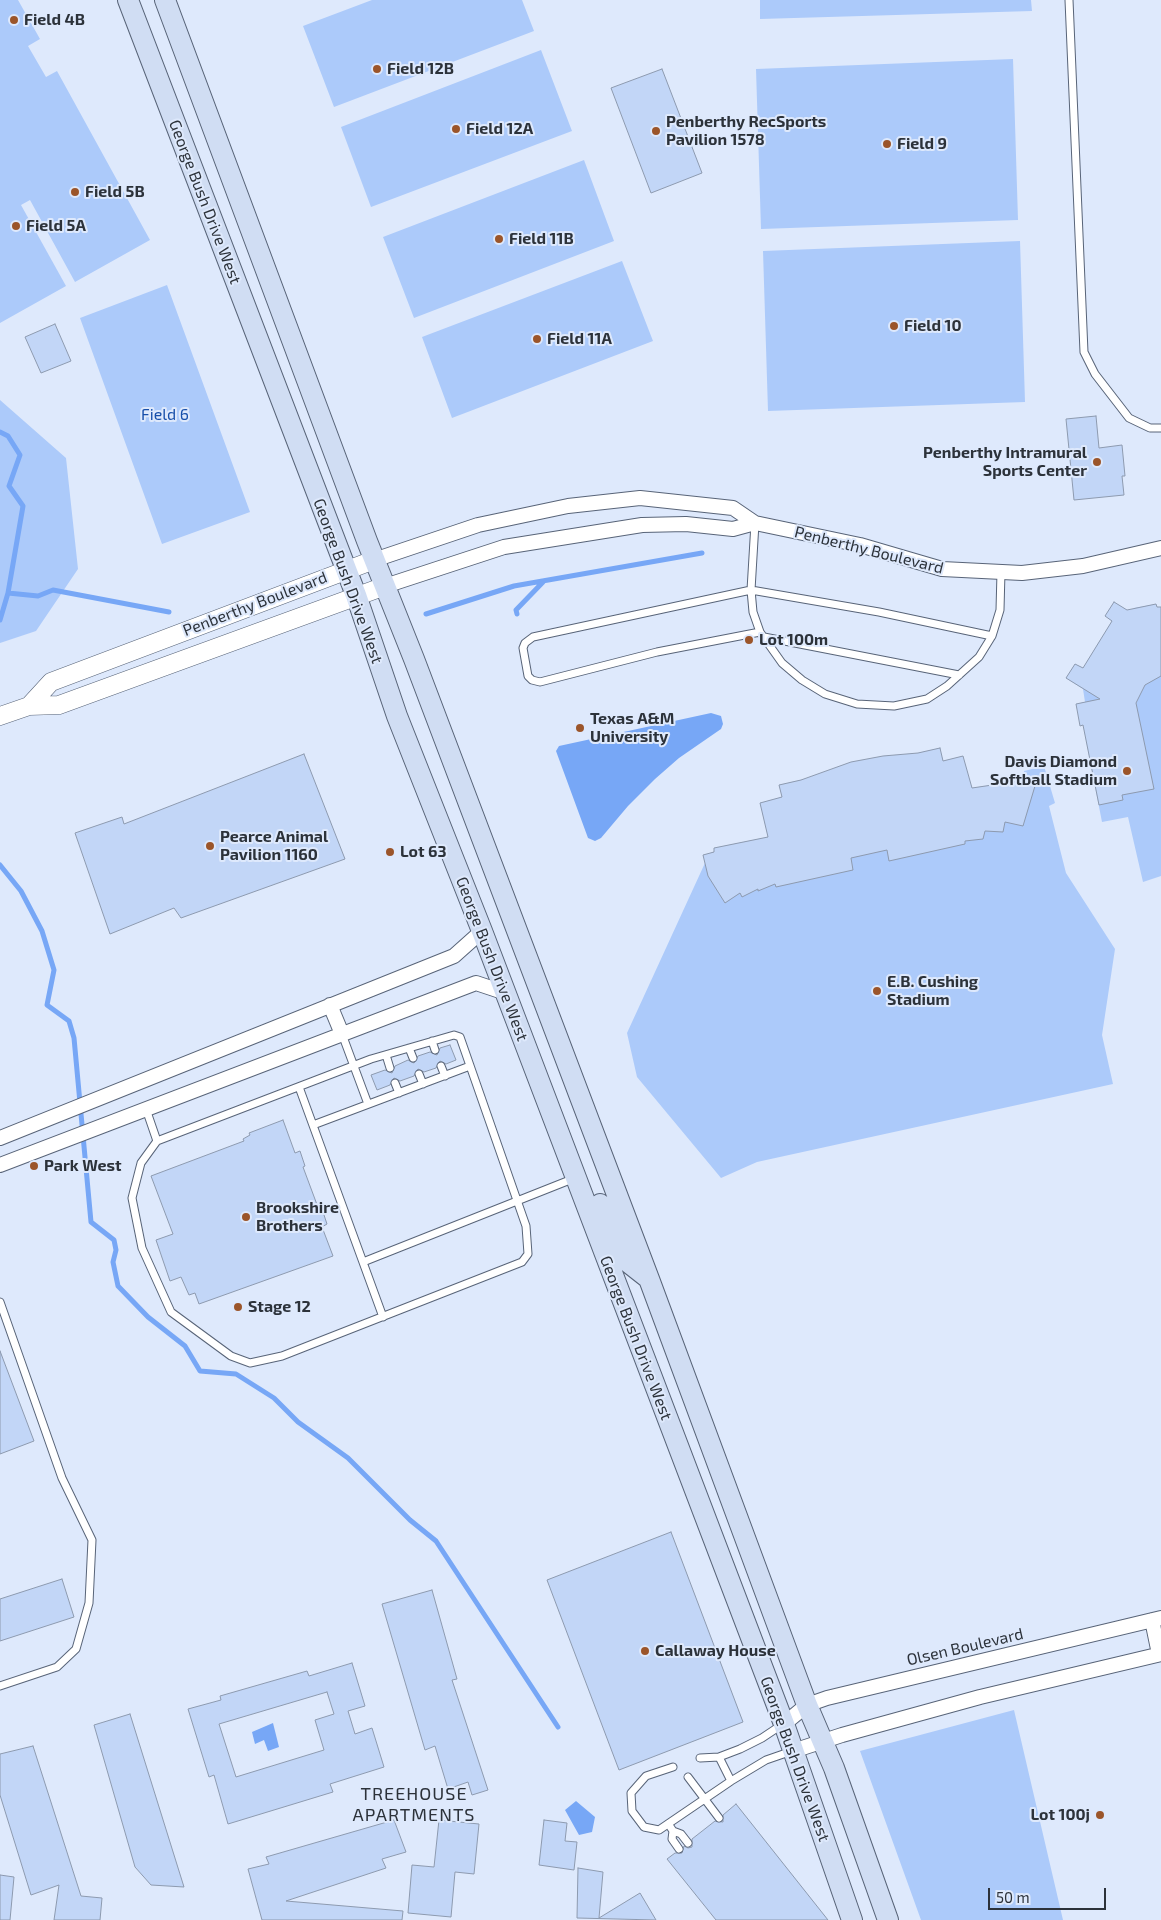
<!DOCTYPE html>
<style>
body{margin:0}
#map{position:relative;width:1161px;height:1920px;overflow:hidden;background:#dee9fc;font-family:"Exo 2",sans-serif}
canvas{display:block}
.scale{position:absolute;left:988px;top:1888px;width:118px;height:22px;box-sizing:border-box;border:2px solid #2c323a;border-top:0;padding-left:6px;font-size:15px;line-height:18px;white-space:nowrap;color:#2c323a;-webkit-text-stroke:4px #dee9fc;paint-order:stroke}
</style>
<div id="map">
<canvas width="1161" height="1920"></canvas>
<div class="scale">50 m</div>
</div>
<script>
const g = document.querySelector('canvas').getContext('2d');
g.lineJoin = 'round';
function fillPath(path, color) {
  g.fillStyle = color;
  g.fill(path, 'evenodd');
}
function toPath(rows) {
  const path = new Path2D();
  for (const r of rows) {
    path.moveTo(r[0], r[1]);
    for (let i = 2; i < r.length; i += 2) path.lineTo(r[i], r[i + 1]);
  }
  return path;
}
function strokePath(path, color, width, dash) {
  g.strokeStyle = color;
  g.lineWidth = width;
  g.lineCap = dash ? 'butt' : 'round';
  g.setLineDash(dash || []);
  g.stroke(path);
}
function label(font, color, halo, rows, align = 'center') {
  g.font = font + ' "Exo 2",sans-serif';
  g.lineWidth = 4;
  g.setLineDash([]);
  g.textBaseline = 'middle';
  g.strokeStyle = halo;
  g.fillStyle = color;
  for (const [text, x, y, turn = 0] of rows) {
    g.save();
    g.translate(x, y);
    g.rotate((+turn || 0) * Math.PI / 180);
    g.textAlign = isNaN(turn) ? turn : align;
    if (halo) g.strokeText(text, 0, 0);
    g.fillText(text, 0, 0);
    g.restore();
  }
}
fillPath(toPath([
 [0,0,18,0,40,39,28,46,46,77,57,71,150,240,75,282,30,200,21,205,66,286,0,323],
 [372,0,522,0,534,31,334,107,303,26],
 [760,0,1031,0,1032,11,760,19],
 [541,50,572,131,371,207,341,127],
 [1013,59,1018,220,761,229,756,69],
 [584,160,614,241,414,318,383,237],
 [1020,241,1025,402,768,411,763,251],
 [622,261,653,341,452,418,422,337],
 [167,285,250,512,162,544,80,318],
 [0,400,66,458,78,569,36,631,0,643],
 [1114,602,1130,612,1134,611,1134,608,1156,604,1157,607,1161,607,1161,876,1143,882,1128,817,1102,822,1083,725,1076,704,1085,702,1083,689,1066,678,1075,664,1083,668,1112,621,1105,616],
 [940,748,943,761,963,757,972,788,1026,780,1024,771,1044,766,1055,803,1049,806,1066,873,1115,949,1102,1035,1113,1084,757,1162,721,1178,637,1077,627,1033,705,863,703,855,714,852,714,848,768,837,760,803,782,797,779,785],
 [1014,1710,1063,1920,921,1920,860,1751]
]), '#accafa');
fillPath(toPath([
 [711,713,721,716,723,724,721,729,679,758,655,779,628,806,601,838,595,841,588,838,556,751,559,746],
 [273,1723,279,1747,268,1751,264,1740,255,1744,252,1732],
 [576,1801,595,1817,592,1832,579,1835,565,1810]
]), '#77a7f6');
strokePath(toPath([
 [0,432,8,436,20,455,9,486,23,506,8,593,0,620],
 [8,593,38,596,53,590,169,612],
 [426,614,514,586,702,553],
 [517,614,516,610,544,581],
 [0,865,21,891,42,931,54,970,47,1005,69,1021,74,1038,91,1222,114,1240,116,1250,113,1262,118,1286,148,1317,185,1346,200,1371,236,1374,274,1398,298,1422,348,1458,410,1520,436,1541,558,1727]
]), '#77a7f6', 5);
const building = toPath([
 [662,69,702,173,651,193,611,88,662,69],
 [55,324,71,361,41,373,25,337,55,324],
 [1096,416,1099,448,1122,445,1125,476,1122,476,1124,495,1074,500,1066,419,1096,416],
 [1114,602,1127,610,1156,604,1157,607,1161,607,1161,676,1145,685,1136,703,1154,789,1122,795,1123,800,1099,805,1083,725,1080,726,1076,704,1100,699,1066,678,1075,664,1083,668,1112,621,1105,616,1114,602],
 [940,748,943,761,963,756,972,788,1026,780,1038,776,1023,826,1005,822,1003,832,985,831,983,839,965,841,965,844,889,861,887,850,851,858,853,870,776,887,775,884,758,891,758,889,742,897,740,893,725,903,708,876,703,855,714,852,714,848,768,837,760,803,782,797,779,785,801,780,851,762,883,756,918,753,940,748],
 [304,754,345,859,181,918,174,908,110,934,75,833,122,817,124,824,304,754],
 [450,1045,456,1060,446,1064,440,1061,436,1068,424,1072,418,1069,414,1076,400,1081,394,1078,390,1085,377,1090,371,1075,385,1070,392,1073,395,1066,408,1060,414,1063,418,1056,430,1052,437,1055,440,1048,450,1045],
 [283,1120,295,1153,300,1151,305,1166,303,1167,319,1210,322,1209,327,1224,322,1227,333,1256,199,1304,195,1293,189,1295,181,1277,170,1281,156,1240,173,1234,151,1176,244,1141,243,1139,250,1135,249,1133,283,1120],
 [0,1351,34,1441,0,1454,0,1351],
 [671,1532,743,1722,619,1770,547,1580,671,1532],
 [62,1579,74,1617,0,1641,0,1599,62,1579],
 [432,1590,457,1679,452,1680,488,1790,472,1795,468,1782,448,1789,435,1746,425,1750,382,1604,432,1590],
 [352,1663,365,1706,348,1711,355,1734,372,1728,384,1767,330,1784,333,1792,228,1824,214,1775,209,1777,188,1709,221,1700,220,1696,307,1671,309,1676,352,1663],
 [327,1692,334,1714,315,1720,324,1750,236,1777,219,1724,327,1692],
 [130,1714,184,1887,151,1885,135,1867,94,1725,130,1714],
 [33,1746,81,1896,102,1898,100,1920,54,1920,59,1885,31,1895,0,1795,0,1754,33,1746],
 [736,1804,828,1920,716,1920,667,1859,675,1853,682,1853,684,1846,688,1848,692,1847,692,1839,715,1821,723,1822,723,1815,736,1804],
 [394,1820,406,1852,382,1859,386,1868,286,1901,403,1911,402,1920,262,1920,248,1869,269,1864,266,1857,394,1820],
 [439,1820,479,1824,474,1874,455,1872,451,1917,408,1913,412,1865,434,1867,439,1820],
 [544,1820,567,1823,565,1841,577,1842,574,1870,539,1865,544,1820],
 [578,1868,603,1872,599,1918,640,1893,656,1920,577,1918,578,1868],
 [0,1875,14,1877,10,1920,0,1920,0,1875]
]);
fillPath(building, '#c2d6f7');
strokePath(building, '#8d9aaf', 1);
const service = toPath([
 [1069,0,1084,352,1095,374,1129,418,1150,428,1161,428],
 [755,523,751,590,753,612,760,632,782,663,802,680,825,694,857,704,894,706,927,699,947,686,979,657,992,636,1000,610,1001,572],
 [760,632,657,652,540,682,532,680,528,676,523,648,525,643,533,637,751,590,879,612,992,636],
 [764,637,959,675],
 [342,1034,368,1104],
 [432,1041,435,1050],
 [409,1048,413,1058],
 [386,1055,390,1068],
 [441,1066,445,1076],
 [419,1074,423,1084],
 [395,1083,399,1093],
 [299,1087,383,1317],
 [146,1109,157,1141,141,1163,132,1198,142,1248,171,1312,231,1356,250,1363,282,1356,522,1262,528,1254,526,1226,460,1037,454,1035,371,1059,157,1141],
 [313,1125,470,1066],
 [363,1262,575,1178],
 [0,1302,62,1478,92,1540,89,1603,76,1649,57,1667,0,1686],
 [719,1757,731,1781],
 [700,1758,719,1757,740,1749,762,1738,783,1724],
 [673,1767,646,1776,631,1793,632,1811,644,1827,659,1830,731,1781,766,1760,792,1751],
 [688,1777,719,1818],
 [669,1825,673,1831,681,1834,688,1843],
 [673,1831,672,1839,679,1849]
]);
const minor = toPath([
 [374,560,478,525,568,506,640,498,733,508,755,523,860,545,942,569,1022,573,1083,566,1161,548],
 [385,586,504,547,642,525,686,524,733,529,755,523],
 [330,1005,342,1034],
 [0,1138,454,956,482,931],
 [0,1165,476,983,506,993],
 [1152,1620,1159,1654],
 [784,1724,807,1705,827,1698,1161,1618],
 [793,1751,842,1735,980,1697,1161,1654]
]);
const tertiary = toPath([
 [29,706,51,682,374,560],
 [0,716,29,706,59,705,385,586]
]);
const secondary = toPath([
 [128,0,356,595,397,716,482,931,784,1724,852,1920],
 [165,0,367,541,414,659,649,1279,807,1705,834,1768,888,1920],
 [600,1204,620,1256,648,1278]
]);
strokePath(service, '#586478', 9);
strokePath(minor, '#586478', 16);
strokePath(tertiary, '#586478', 19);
strokePath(secondary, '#586478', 22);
strokePath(service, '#fff', 7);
strokePath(minor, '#fff', 14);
strokePath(tertiary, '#fff', 18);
strokePath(secondary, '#d0ddf3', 20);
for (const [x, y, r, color] of [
 [14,20,5,"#9b552a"],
 [377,69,5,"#9b552a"],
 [456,129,5,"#9b552a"],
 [656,131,5,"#9b552a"],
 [887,144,5,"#9b552a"],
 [75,192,5,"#9b552a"],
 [16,226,5,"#9b552a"],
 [499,239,5,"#9b552a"],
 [894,326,5,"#9b552a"],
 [537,339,5,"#9b552a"],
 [1097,462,5,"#9b552a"],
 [749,640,5,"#9b552a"],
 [580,728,5,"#9b552a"],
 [1127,771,5,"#9b552a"],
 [210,846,5,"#9b552a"],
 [390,852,5,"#9b552a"],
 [877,991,5,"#9b552a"],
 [34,1166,5,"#9b552a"],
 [246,1217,5,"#9b552a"],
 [238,1307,5,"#9b552a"],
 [645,1651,5,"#9b552a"],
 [1100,1815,5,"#9b552a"]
]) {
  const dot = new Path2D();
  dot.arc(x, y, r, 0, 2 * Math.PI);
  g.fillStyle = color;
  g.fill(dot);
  strokePath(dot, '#dee9fc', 2);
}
label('bold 16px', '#2c323a', '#dee9fc', [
 ["Field 4B",24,20],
 ["Field 12B",387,69],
 ["Penberthy RecSports",666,122],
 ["Pavilion 1578",666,140],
 ["Field 12A",466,129],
 ["Field 9",897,144],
 ["Field 5B",85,192],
 ["Field 5A",26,226],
 ["Field 11B",509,239],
 ["Field 10",904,326],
 ["Field 11A",547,339],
 ["Penberthy Intramural",1087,453,"right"],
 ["Sports Center",1087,471,"right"],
 ["Lot 100m",759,640],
 ["Texas A&M",590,719],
 ["University",590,737],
 ["Davis Diamond",1117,762,"right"],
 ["Softball Stadium",1117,780,"right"],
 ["Pearce Animal",220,837],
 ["Pavilion 1160",220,855],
 ["Lot 63",400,852],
 ["E.B. Cushing",887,982],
 ["Stadium",887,1000],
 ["Park West",44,1166],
 ["Brookshire",256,1208],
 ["Brothers",256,1226],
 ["Stage 12",248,1307],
 ["Callaway House",655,1651],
 ["Lot 100j",1090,1815,"right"]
], 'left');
label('16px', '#2c323a', '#dee9fc', [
 ["George Bush Drive West",205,202,69],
 ["Penberthy Boulevard",869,550,14],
 ["George Bush Drive West",348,581,70],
 ["Penberthy Boulevard",255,604,-21],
 ["George Bush Drive West",492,959,69],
 ["George Bush Drive West",636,1338,69],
 ["Olsen Boulevard",965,1647,-13],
 ["George Bush Drive West",795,1759,70]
]);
label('16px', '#174faa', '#dee9fc', [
 ["Field 6",165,415]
]);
g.letterSpacing = '1px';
label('18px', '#2c323a', '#dee9fc', [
 ["TREEHOUSE",414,1794],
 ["APARTMENTS",414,1815]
]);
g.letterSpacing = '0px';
</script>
